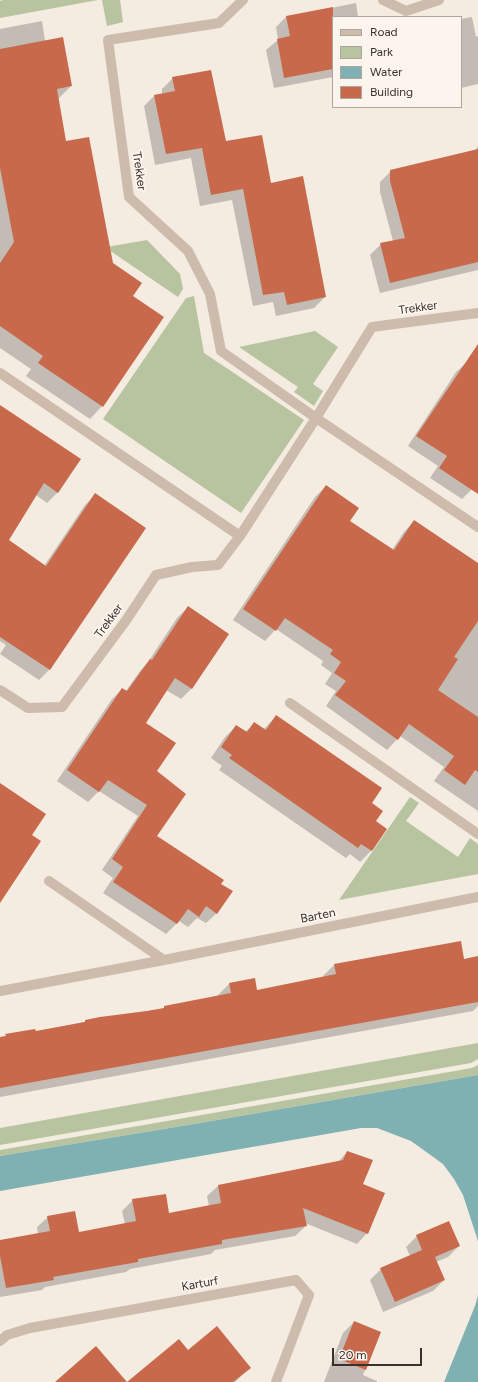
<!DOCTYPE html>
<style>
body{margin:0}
#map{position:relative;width:478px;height:1382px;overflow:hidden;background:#f4ebe1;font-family:Figtree,sans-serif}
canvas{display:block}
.legend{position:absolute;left:332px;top:16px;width:130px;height:92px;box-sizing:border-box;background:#fbf5ee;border:1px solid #aea6a0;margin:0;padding:5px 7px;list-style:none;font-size:12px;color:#3b302b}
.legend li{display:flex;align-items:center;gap:8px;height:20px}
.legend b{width:20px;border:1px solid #aea6a0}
.scale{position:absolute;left:332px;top:1348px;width:90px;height:18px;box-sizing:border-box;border:2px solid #3b302b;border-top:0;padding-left:5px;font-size:12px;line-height:14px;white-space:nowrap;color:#3b302b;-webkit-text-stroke:3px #fbf5ee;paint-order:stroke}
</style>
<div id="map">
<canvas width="478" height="1382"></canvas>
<ul class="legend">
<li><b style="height:5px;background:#cdbbac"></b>Road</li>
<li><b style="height:11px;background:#b8c4a0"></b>Park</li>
<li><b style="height:11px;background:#7fb0b2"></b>Water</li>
<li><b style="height:11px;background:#c8694b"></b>Building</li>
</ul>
<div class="scale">20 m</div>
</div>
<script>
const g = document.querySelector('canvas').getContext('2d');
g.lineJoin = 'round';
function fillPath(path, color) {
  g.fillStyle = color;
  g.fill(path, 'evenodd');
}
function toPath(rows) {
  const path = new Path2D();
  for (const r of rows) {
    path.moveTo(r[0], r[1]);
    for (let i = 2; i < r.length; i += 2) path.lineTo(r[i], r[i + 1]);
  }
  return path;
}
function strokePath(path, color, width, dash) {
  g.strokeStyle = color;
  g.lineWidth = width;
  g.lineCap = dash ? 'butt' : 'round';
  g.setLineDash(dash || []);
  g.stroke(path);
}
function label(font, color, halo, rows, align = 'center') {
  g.font = font + ' Figtree,sans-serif';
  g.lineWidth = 4;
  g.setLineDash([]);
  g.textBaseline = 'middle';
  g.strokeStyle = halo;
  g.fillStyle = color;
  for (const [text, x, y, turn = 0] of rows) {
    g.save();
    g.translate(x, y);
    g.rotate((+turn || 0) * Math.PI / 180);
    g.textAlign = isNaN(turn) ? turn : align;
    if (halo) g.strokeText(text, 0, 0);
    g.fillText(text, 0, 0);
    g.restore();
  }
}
fillPath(toPath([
 [3,0,98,0,0,18,0,1],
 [102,0,120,0,123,22,107,26],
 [147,240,180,274,183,289,178,297,106,248,106,247],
 [194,296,204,353,304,420,241,513,103,419,186,298],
 [315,331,338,347,313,384,323,391,314,406,294,392,298,387,239,347],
 [410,797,419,803,406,821,458,857,470,838,478,844,478,874,339,900],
 [478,1043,478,1059,471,1063,0,1145,0,1128],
 [478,1065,478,1075,188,1125,0,1156,0,1150,472,1068]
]), '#b8c4a0');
fillPath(toPath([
 [478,1075,478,1241,463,1195,454,1179,443,1164,411,1141,377,1128,361,1128,0,1191,0,1156,188,1125],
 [478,1295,478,1382,444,1382,475,1306]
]), '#7fb0b2');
fillPath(toPath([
 [356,3,358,17,333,17,333,77,274,88,266,50,278,40,276,27,286,17],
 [472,17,476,37,478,36,478,84,461,88,461,19],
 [42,21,45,41,71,86,58,99,65,142,112,264,131,296,102,406,90,419,26,376,31,369,0,348,0,29],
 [173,78,225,143,270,184,325,297,314,308,276,316,273,302,253,306,232,200,200,206,191,158,155,165,144,106,155,95,162,94,162,89],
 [478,146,478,270,380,293,370,255,381,244,393,241,380,192,380,182,391,171,473,155],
 [466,363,478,371,478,480,472,489,462,499,430,478,438,466,408,446,456,372],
 [0,406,58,492,47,503,36,495,7,540,44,566,85,505,95,495,145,528,49,670,39,680,0,654,6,645,0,641],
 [326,486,349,522,392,550,404,532,414,521,478,564,478,811,434,781,444,767,400,736,387,750,326,706,336,691,325,684,332,673,321,665,323,661,276,629,265,641,233,620,315,497],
 [188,607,228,635,191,689,181,699,166,690,145,723,155,772,156,836,220,884,217,913,206,923,197,918,188,927,179,921,166,934,103,893,113,878,102,870,138,816,99,791,88,802,57,781,112,699,122,689,126,691,140,671,148,662,177,618],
 [276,716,371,803,375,822,386,829,371,851,360,862,350,854,346,858,219,770,222,766,211,758,225,737,236,726,245,732,255,723,264,729],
 [460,942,463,960,478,966,478,1006,473,1011,0,1097,0,1037,35,1032,113,1016,163,1009,165,1007,219,997,218,995,229,984,256,991,323,978,323,976,334,965],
 [347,1152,362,1185,367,1233,357,1244,305,1223,306,1226,295,1236,215,1250,211,1254,130,1269,126,1272,45,1287,42,1290,0,1297,0,1241,38,1234,37,1227,48,1217,78,1233,125,1224,122,1211,133,1200,168,1215,209,1207,207,1196,218,1186,337,1163],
 [417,1236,459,1246,448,1257,436,1262,444,1280,433,1291,383,1312,370,1280,381,1269,410,1256,406,1247],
 [354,1322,380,1333,363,1375,377,1381,377,1382,324,1382,343,1333],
 [188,1351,250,1367,235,1382,128,1382]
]), '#0003');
fillPath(toPath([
 [333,7,333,69,284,78,277,39,290,36,286,16],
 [63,37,72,86,57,89,66,141,89,137,113,263,142,283,133,296,164,317,103,407,38,363,43,356,0,326,0,263,14,242,0,168,0,49],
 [211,70,226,141,262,135,271,183,303,176,326,297,287,305,284,292,263,295,243,189,211,195,202,148,166,154,154,95,175,91,172,77],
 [478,149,478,262,390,283,380,243,405,238,390,181,390,170],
 [478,344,478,494,439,468,447,456,416,436],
 [0,405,81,459,58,493,44,483,9,540,46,566,95,493,146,528,50,670,0,637],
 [326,485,359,508,350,521,394,550,414,520,478,563,478,621,454,657,458,659,438,690,478,717,478,772,475,770,465,785,444,770,454,756,409,724,398,740,335,695,346,681,334,673,341,662,330,654,333,650,285,618,276,631,243,609],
 [188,606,229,634,192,689,175,678,146,723,176,743,157,771,186,794,157,836,224,880,221,884,233,891,217,914,206,906,199,917,188,909,177,924,113,882,123,867,112,859,147,805,108,780,99,792,67,770,122,688,127,691,150,659,152,660],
 [276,715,382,788,372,803,383,811,376,821,387,829,372,851,361,844,358,848,229,758,232,755,221,747,236,725,247,732,254,722,266,730],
 [0,783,46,814,32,835,41,841,0,903],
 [461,941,464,959,478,956,478,1002,0,1088,0,1037,6,1036,5,1034,35,1029,36,1031,85,1022,85,1020,100,1017,147,1011,164,1008,164,1006,231,993,229,983,255,978,257,990,336,974,334,964],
 [347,1151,373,1160,363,1184,385,1193,368,1234,303,1208,307,1226,222,1240,222,1244,138,1259,138,1262,53,1277,54,1280,6,1288,0,1256,0,1240,50,1231,47,1216,75,1211,79,1232,136,1221,132,1199,166,1194,169,1213,221,1203,218,1185,343,1160],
 [449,1221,460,1246,435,1257,445,1280,395,1302,380,1268,422,1250,416,1235],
 [354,1321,381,1332,366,1370,339,1359],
 [217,1326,251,1368,233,1382,55,1382,96,1346,127,1382,179,1339,188,1350]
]), '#c8694b');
strokePath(toPath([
 [243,0,219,23,108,40,129,197,188,251,210,294,221,351,316,418,478,527],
 [383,0,406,11,439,0],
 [0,373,240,536],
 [0,690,28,708,62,707,127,619,156,575,192,567,218,565,240,536,316,418,372,327,478,313],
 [290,703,478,834],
 [49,881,164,960],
 [0,991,164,960,478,897],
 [0,1341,7,1335,30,1328,296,1280,309,1295,276,1382]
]), '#cdbbac', 10);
label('12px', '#3b302b', '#fbf5ee', [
 ["Trekker",139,171,82],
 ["Trekker",418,308,-8],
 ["Trekker",109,621,-54],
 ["Barten",318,916,-11],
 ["Karturf",200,1284,-10]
]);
</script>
